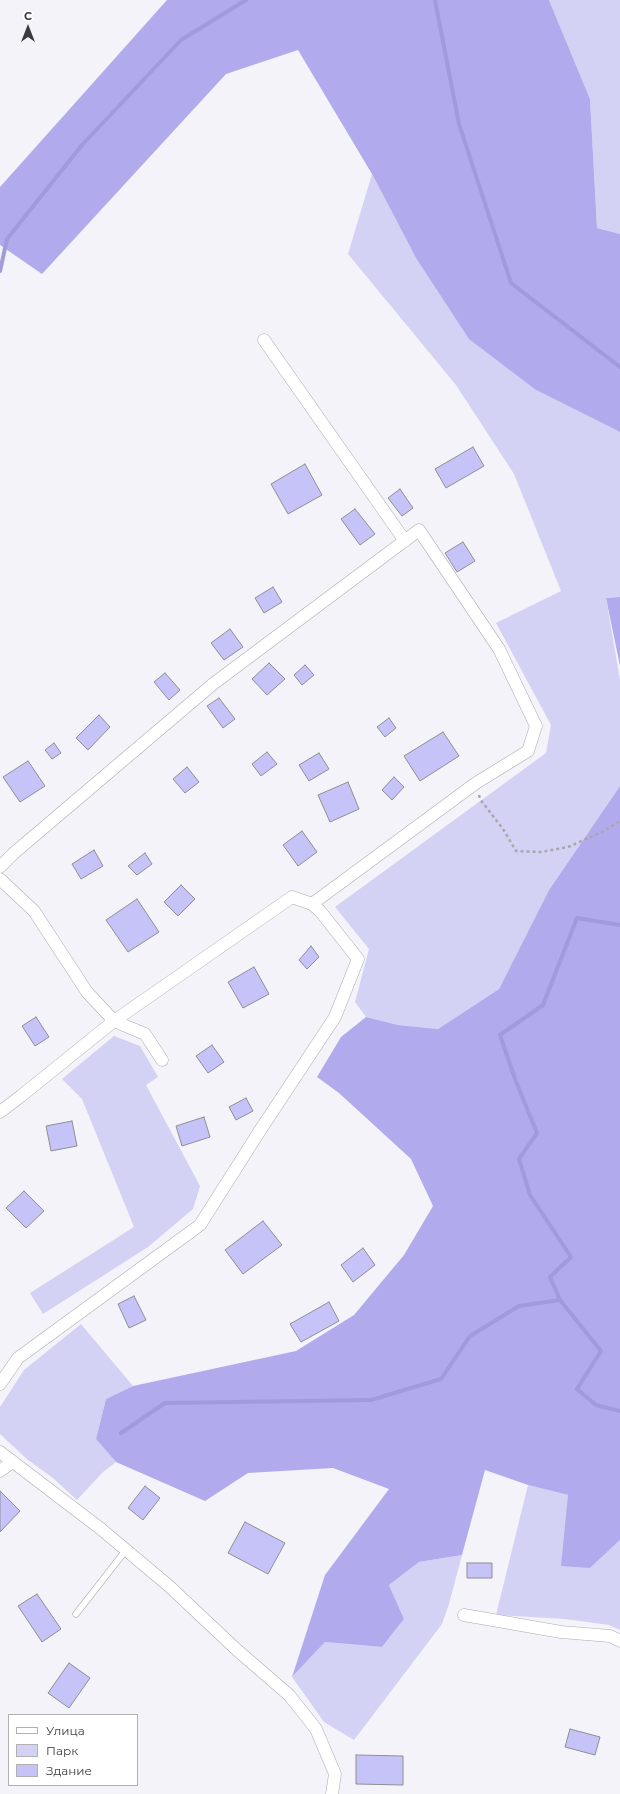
<!DOCTYPE html>
<meta charset="utf-8">
<style>
body{margin:0}
#map{position:relative;width:620px;height:1794px;overflow:hidden;background:#f3f3f9;font-family:Montserrat,sans-serif}
canvas{display:block}
.legend{position:absolute;left:8px;top:1714px;width:130px;height:72px;box-sizing:border-box;background:#fff;border:1px solid #b1b1b1;margin:0;padding:5px 7px;list-style:none;font-size:12px;color:#3b3b3d}
.legend li{display:flex;align-items:center;gap:8px;height:20px}
.legend b{width:20px;border:1px solid #b1b1b1}
.north{position:absolute;left:8px;top:8px;width:40px;height:40px;-webkit-text-stroke:3px #fff;paint-order:stroke;rotate:0deg;font-size:11px;font-weight:700;line-height:16px;text-align:center;color:#3b3b3d}
.north::after{content:'';display:block;margin:auto;width:14px;height:18px;background:#3b3b3d;clip-path:polygon(50% 0,100% 100%,50% 72%,0 100%)}
</style>
<div id="map">
<canvas width="620" height="1794"></canvas>
<ul class="legend">
<li><b style="height:5px;background:#fff"></b>Улица</li>
<li><b style="height:11px;background:#d3d2f5"></b>Парк</li>
<li><b style="height:11px;background:#c6c3f8"></b>Здание</li>
</ul>
<div class="north">С</div>
</div>
<script>
const g = document.querySelector('canvas').getContext('2d');
g.lineJoin = 'round';
function fillPath(path, color) {
  g.fillStyle = color;
  g.fill(path, 'evenodd');
}
function toPath(rows) {
  const path = new Path2D();
  for (const r of rows) {
    path.moveTo(r[0], r[1]);
    for (let i = 2; i < r.length; i += 2) path.lineTo(r[i], r[i + 1]);
  }
  return path;
}
function strokePath(path, color, width, dash) {
  g.strokeStyle = color;
  g.lineWidth = width;
  g.lineCap = dash ? 'butt' : 'round';
  g.setLineDash(dash || []);
  g.stroke(path);
}
fillPath(toPath([
 [549,0,620,0,620,234,597,228,590,99],
 [372,174,416,258,536,390,620,432,620,597,606,598,620,680,620,786,549,890,499,989,438,1029,398,1025,366,1017,355,1002,369,949,335,907,546,753,551,725,496,623,561,591,514,474,456,385,348,254],
 [114,1036,140,1046,158,1077,146,1085,200,1186,193,1209,148,1247,43,1314,30,1293,134,1227,82,1099,62,1079],
 [81,1324,133,1386,106,1399,96,1439,116,1462,103,1472,77,1500,53,1478,28,1460,0,1434,0,1407,24,1370],
 [528,1485,568,1495,590,1568,620,1540,620,1630,609,1625,565,1619,496,1615],
 [462,1555,449,1604,442,1624,354,1740,324,1722,292,1677,325,1642,382,1647,404,1619,389,1585,419,1562]
]), '#d3d2f5');
fillPath(toPath([
 [167,0,549,0,590,99,597,228,620,234,620,432,536,390,469,339,416,258,372,174,298,50,226,74,42,274,0,245,0,187],
 [620,597,620,666,606,598],
 [620,786,620,1540,590,1568,561,1566,568,1495,528,1485,485,1470,462,1555,419,1562,389,1585,404,1619,382,1647,325,1642,292,1677,325,1575,389,1489,333,1468,248,1473,205,1501,116,1462,96,1439,106,1399,133,1386,296,1351,354,1315,404,1255,433,1206,411,1159,339,1093,317,1077,341,1037,366,1017,398,1025,438,1029,499,989,549,890]
]), '#b1abed');
strokePath(toPath([
 [435,0,459,124,511,283,620,367],
 [0,271,7,239,82,145,181,40,246,0],
 [620,925,577,918,543,1005,500,1035,515,1079,537,1133,519,1159,530,1195,571,1257,550,1277,560,1300,601,1351,577,1389,596,1405,620,1411],
 [121,1433,165,1403,371,1400,441,1379,470,1336,519,1306,560,1300]
]), '#a09bdb', 4);
const building = toPath([
 [473,447,484,466,446,488,435,469,473,447],
 [305,464,322,495,288,514,271,484,305,464],
 [400,489,413,508,402,516,388,498,400,489],
 [355,509,375,534,360,545,341,519,355,509],
 [463,542,475,561,457,572,445,553,463,542],
 [273,587,282,602,264,613,255,598,273,587],
 [230,629,243,647,224,660,211,643,230,629],
 [269,663,285,679,267,695,252,679,269,663],
 [305,665,314,675,302,685,294,675,305,665],
 [165,673,180,690,169,700,154,682,165,673],
 [219,698,235,719,223,728,207,706,219,698],
 [99,715,110,727,88,750,76,738,99,715],
 [389,718,396,728,385,737,377,727,389,718],
 [443,732,459,756,420,781,404,756,443,732],
 [54,743,61,753,52,759,45,750,54,743],
 [267,752,277,764,261,776,252,764,267,752],
 [319,753,329,769,309,781,299,765,319,753],
 [28,761,45,786,20,802,3,777,28,761],
 [187,767,199,782,185,793,173,779,187,767],
 [394,777,404,787,392,800,382,790,394,777],
 [348,782,359,809,330,822,318,795,348,782],
 [302,831,317,852,298,866,283,845,302,831],
 [94,850,103,866,81,879,72,864,94,850],
 [145,853,152,864,137,875,128,866,145,853],
 [181,885,195,899,178,916,164,902,181,885],
 [137,899,159,932,128,952,106,920,137,899],
 [311,946,319,957,307,969,299,960,311,946],
 [254,967,269,994,243,1008,228,982,254,967],
 [36,1017,49,1037,35,1046,22,1026,36,1017],
 [212,1045,224,1062,208,1073,196,1056,212,1045],
 [246,1098,253,1111,236,1120,229,1107,246,1098],
 [204,1117,210,1137,182,1146,176,1126,204,1117],
 [72,1121,77,1146,51,1151,46,1126,72,1121],
 [24,1191,44,1211,26,1228,6,1208,24,1191],
 [263,1221,282,1245,243,1274,225,1250,263,1221],
 [363,1248,375,1265,353,1282,341,1265,363,1248],
 [134,1296,146,1320,129,1328,118,1304,134,1296],
 [329,1302,339,1321,301,1342,290,1324,329,1302],
 [145,1486,160,1498,143,1520,128,1508,145,1486],
 [0,1491,20,1511,0,1532,0,1491],
 [245,1522,285,1543,268,1574,228,1553,245,1522],
 [467,1563,492,1563,492,1578,467,1578,467,1563],
 [37,1594,61,1629,42,1642,18,1606,37,1594],
 [69,1663,90,1678,69,1708,48,1693,69,1663],
 [570,1729,600,1737,595,1755,565,1747,570,1729],
 [356,1755,403,1756,403,1785,356,1784,356,1755]
]);
fillPath(building, '#c6c3f8');
strokePath(building, '#8e8e93', 1);
const lane = toPath([
 [76,1614,126,1550]
]);
const street = toPath([
 [264,340,405,541],
 [0,867,14,853,213,684,419,530,499,649,536,726,528,751,476,783,312,904,292,897,114,1021,21,1096,0,1112],
 [0,879,34,911,87,992,114,1021,145,1034,162,1060],
 [0,1384,18,1358,200,1225,259,1132,335,1017,358,959,320,911,312,904],
 [0,1452,101,1529,169,1586,237,1650,289,1695,316,1729,335,1774,332,1794],
 [0,1471,12,1462],
 [464,1615,561,1632,610,1636,620,1641]
]);
strokePath(lane, '#ababb1', 7);
strokePath(street, '#ababb1', 13);
strokePath(toPath([
 [479,795,480,799,503,829,516,851,541,852,568,847,602,832,620,821]
]), '#a8a8ac', 2.5, [3, 3]);
strokePath(lane, '#fff', 6);
strokePath(street, '#fff', 12);
</script>
